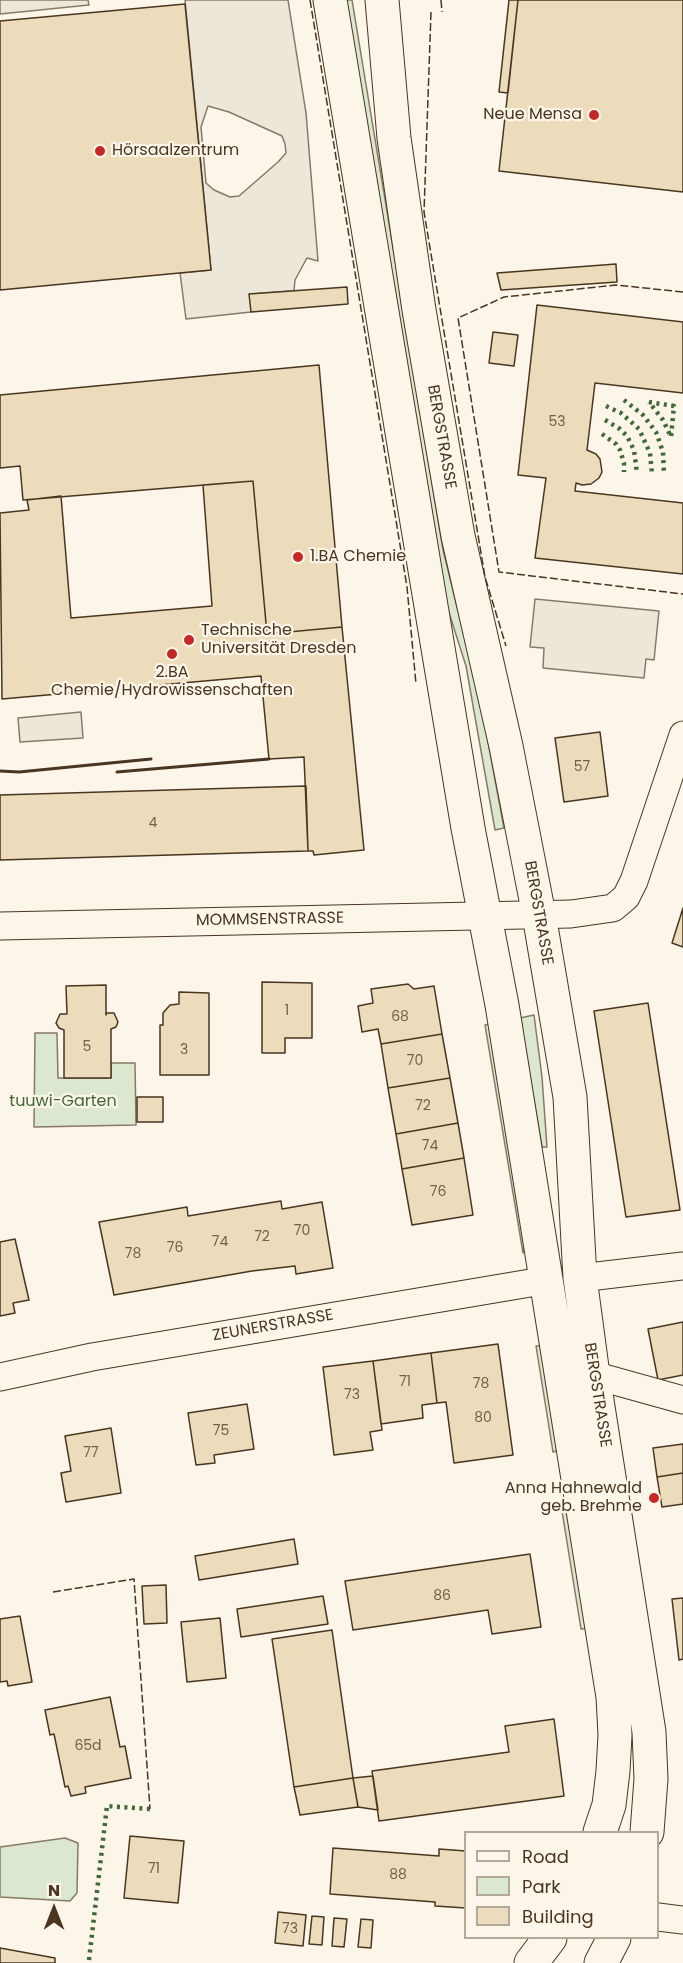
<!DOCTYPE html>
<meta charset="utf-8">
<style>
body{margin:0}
#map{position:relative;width:683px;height:1963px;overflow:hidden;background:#fbf6e9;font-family:Poppins,sans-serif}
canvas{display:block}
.legend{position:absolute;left:464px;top:1831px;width:195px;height:108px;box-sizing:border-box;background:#fbf6e9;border:2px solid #b4a999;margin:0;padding:8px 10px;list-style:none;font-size:18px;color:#4a3520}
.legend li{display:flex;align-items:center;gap:12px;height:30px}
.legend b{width:30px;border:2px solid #b4a999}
.north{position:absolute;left:24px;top:1879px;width:60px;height:60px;-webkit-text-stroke:4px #fbf6e9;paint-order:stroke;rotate:0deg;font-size:16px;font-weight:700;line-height:24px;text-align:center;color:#4a3520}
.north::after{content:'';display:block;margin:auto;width:21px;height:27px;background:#4a3520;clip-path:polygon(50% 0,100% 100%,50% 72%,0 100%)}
</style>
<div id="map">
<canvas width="683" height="1963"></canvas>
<ul class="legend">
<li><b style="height:8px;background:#fbf6e9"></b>Road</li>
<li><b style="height:16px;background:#dce7d0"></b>Park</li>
<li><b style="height:16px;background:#ecdcbc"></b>Building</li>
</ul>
<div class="north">N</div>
</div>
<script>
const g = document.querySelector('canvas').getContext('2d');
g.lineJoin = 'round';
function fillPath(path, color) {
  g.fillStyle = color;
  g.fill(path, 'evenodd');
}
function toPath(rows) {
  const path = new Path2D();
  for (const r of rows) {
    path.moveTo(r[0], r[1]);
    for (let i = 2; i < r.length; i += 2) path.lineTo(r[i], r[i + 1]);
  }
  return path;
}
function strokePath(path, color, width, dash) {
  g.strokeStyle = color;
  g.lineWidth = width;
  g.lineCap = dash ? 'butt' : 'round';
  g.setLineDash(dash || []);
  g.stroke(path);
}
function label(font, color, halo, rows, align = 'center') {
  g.font = font + ' Poppins,sans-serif';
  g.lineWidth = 4.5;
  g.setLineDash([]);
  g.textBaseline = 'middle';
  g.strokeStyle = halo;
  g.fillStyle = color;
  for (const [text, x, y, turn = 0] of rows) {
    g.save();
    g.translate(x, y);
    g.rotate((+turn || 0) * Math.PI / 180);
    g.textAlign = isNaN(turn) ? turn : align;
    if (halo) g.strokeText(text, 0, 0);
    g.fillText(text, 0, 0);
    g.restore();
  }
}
const green = toPath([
 [343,0,352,0,443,550,481,704,504,828,495,830,466,666,444,597,343,0],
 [534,1015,542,1077,547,1147,542,1147,520,1018,534,1015],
 [490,1024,526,1241,523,1253,485,1025,490,1024],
 [35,1033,57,1033,58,1078,111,1078,111,1063,135,1063,136,1125,34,1127,35,1033],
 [545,1345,560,1450,553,1452,536,1346,545,1345],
 [562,1511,571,1513,590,1628,581,1629,562,1511],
 [65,1838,78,1843,77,1893,70,1901,0,1897,0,1847,65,1838]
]);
fillPath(green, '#dce7d0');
strokePath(green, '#887966', 1.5);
const parking = toPath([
 [0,0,88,0,89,5,0,14,0,0],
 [185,0,288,0,306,113,318,261,307,258,295,280,294,291,250,294,251,312,186,319,180,273,211,270,185,0],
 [208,106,229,112,282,136,285,144,286,153,278,162,239,196,230,197,214,190,206,183,201,127,208,106],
 [535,599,659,611,654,660,646,659,644,678,543,668,544,648,530,647,535,599],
 [81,712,83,738,20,742,18,718,81,712]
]);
fillPath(parking, '#ede7d9');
strokePath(parking, '#887966', 1.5);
const building = toPath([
 [509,0,518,0,508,93,499,92,509,0],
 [518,0,683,0,683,192,499,171,518,0],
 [185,4,211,270,0,290,0,21,185,4],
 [616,264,617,282,501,290,497,273,616,264],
 [347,287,348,304,251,312,249,294,347,287],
 [537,305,683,322,683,393,595,383,587,450,596,454,600,459,602,472,599,478,591,484,582,485,576,483,575,491,683,503,683,574,535,558,546,478,518,475,537,305],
 [493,332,518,335,514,366,489,363,493,332],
 [319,365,342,627,267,634,253,481,23,500,20,466,0,468,0,395,319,365],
 [253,481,267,634,342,627,364,850,314,855,313,851,308,851,304,757,269,759,261,676,2,699,0,513,29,510,27,500,61,496,71,618,212,606,203,485,253,481],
 [600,732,608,796,564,802,555,738,600,732],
 [306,786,308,851,0,860,0,795,306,786],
 [683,908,683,947,672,943,683,908],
 [262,982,312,983,312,1038,285,1038,285,1053,262,1053,262,982],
 [408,984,414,989,434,986,442,1034,381,1044,378,1029,362,1032,358,1006,373,1003,371,989,408,984],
 [106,985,106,1015,107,1013,114,1013,118,1022,116,1027,111,1029,111,1078,64,1078,64,1030,59,1028,56,1023,60,1014,67,1014,66,986,106,985],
 [179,992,209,993,209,1075,160,1075,160,1025,163,1025,163,1013,170,1005,179,1004,179,992],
 [648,1003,680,1210,626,1217,594,1011,648,1003],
 [442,1034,450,1078,388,1088,381,1044,442,1034],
 [450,1078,458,1123,396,1134,388,1088,450,1078],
 [137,1097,163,1097,163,1122,137,1122,137,1097],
 [458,1123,464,1158,402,1169,396,1134,458,1123],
 [464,1158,473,1215,412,1225,402,1169,464,1158],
 [281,1201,282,1209,322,1202,333,1268,296,1274,295,1266,252,1271,114,1295,99,1222,187,1207,188,1216,281,1201],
 [15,1239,29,1300,13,1303,15,1313,0,1316,0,1242,15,1239],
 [683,1322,683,1375,658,1380,648,1329,683,1322],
 [498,1344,513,1455,454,1463,446,1402,437,1403,431,1353,498,1344],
 [431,1353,437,1403,422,1405,423,1418,381,1424,373,1361,431,1353],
 [373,1361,382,1430,370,1432,373,1450,334,1455,323,1367,373,1361],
 [247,1404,254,1449,214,1455,215,1463,196,1465,188,1413,247,1404],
 [111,1428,121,1493,66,1502,61,1473,71,1471,65,1436,111,1428],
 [683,1444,683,1473,657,1477,653,1448,683,1444],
 [683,1473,683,1504,662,1507,657,1477,683,1473],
 [294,1539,298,1564,199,1580,195,1556,294,1539],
 [530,1554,541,1627,492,1634,488,1610,353,1630,345,1581,530,1554],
 [166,1585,167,1623,144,1624,142,1586,166,1585],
 [323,1596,328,1624,241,1637,237,1609,323,1596],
 [683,1598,683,1659,679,1660,672,1599,683,1598],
 [20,1616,32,1682,8,1686,7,1681,0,1682,0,1619,20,1616],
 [220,1618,226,1678,187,1682,181,1622,220,1618],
 [332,1630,353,1778,294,1787,272,1639,332,1630],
 [110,1697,120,1747,125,1746,131,1778,85,1787,86,1793,71,1796,68,1786,65,1787,54,1734,50,1735,45,1710,110,1697],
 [554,1719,564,1796,379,1821,372,1771,509,1752,505,1726,554,1719],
 [373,1776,378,1810,358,1807,353,1778,373,1776],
 [353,1778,358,1807,300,1815,294,1787,353,1778],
 [130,1836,184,1841,178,1903,124,1898,130,1836],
 [333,1848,439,1856,439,1849,466,1851,466,1908,435,1906,435,1902,330,1894,333,1848],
 [278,1912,306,1915,303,1946,275,1943,278,1912],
 [312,1916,324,1917,322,1945,309,1944,312,1916],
 [334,1918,347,1919,344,1947,332,1946,334,1918],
 [361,1919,373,1920,371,1948,358,1947,361,1919],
 [0,1948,55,1958,55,1963,0,1963,0,1948]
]);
fillPath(building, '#ecdcbc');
strokePath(building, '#4a3520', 1.5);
const street = toPath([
 [0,926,571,914,613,908,626,897,634,881,683,735],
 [580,1278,683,1266],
 [593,1375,683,1400],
 [0,1377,92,1357,548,1280],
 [658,1917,683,1920]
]);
const primary = toPath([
 [330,0,468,828,502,1005,613,1697,615,1735,613,1771,609,1805,600,1832],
 [382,0,394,138,419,310,458,536,506,746,539,915,570,1097,580,1278,593,1375,649,1732,651,1779,647,1832],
 [531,1963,550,1938],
 [601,1963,614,1938]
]);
strokePath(street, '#4a3520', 29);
strokePath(primary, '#4a3520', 35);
strokePath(street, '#fbf6e9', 27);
strokePath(primary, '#fbf6e9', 33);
strokePath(toPath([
 [624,400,643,415,656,432,663,452,664,475],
 [649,402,674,406,671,437,663,420,649,402],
 [606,406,621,413,639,429,650,453,652,474],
 [605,420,620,429,627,436,634,450,637,473],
 [602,434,616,444,620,450,624,463,624,472],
 [89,1960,107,1806,150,1809]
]), '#436837', 4.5, [3, 4.5]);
strokePath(toPath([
 [310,0,407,587,416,684],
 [441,0,442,12],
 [431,12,424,212,485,577,506,646],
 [683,292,616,285,504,297,458,318,499,572,683,594],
 [53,1592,134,1579,150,1809]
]), '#4a3520', 1.5, [8, 3]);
strokePath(toPath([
 [0,771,19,772,151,759],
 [117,772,269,759]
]), '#4a3520', 3);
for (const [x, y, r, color] of [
 [594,115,6,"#c62828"],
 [100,151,6,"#c62828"],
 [298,557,6,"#c62828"],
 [189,640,6,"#c62828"],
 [172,654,6,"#c62828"],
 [654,1498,6,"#c62828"]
]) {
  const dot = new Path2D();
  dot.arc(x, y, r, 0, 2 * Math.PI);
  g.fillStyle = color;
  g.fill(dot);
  strokePath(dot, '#fbf6e9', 2);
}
label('14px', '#725f47', null, [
 ["53",557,422],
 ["57",582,767],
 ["4",153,823],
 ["1",287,1011],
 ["68",400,1017],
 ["5",87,1047],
 ["3",184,1050],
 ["70",415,1061],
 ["72",423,1106],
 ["74",430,1146],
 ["76",438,1192],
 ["70",302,1231],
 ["72",262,1237],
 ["74",220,1242],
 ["76",175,1248],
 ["78",133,1254],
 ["71",405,1382],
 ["78",481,1384],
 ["73",352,1395],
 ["80",483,1418],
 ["75",221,1431],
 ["77",91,1453],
 ["86",442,1596],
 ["65d",88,1746],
 ["71",154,1869],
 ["88",398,1875],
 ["73",290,1929]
]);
label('16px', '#4a3520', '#fbf6e9', [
 ["Neue Mensa",582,115,"right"],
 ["Hörsaalzentrum",112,151],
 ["1.BA Chemie",310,557],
 ["Technische",201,631],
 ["Universität Dresden",201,649],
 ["2.BA",172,673,"center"],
 ["Chemie/Hydrowissenschaften",172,691,"center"],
 ["Anna Hahnewald",642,1489,"right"],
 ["geb. Brehme",642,1507,"right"]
], 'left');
label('16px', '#4a3520', '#fbf6e9', [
 ["BERGSTRASSE",441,437,80],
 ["BERGSTRASSE",538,913,80],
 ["MOMMSENSTRASSE",270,920,-1],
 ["ZEUNERSTRASSE",273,1326,-10],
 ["BERGSTRASSE",597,1395,81]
]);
label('16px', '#436837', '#fbf6e9', [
 ["tuuwi-Garten",63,1102]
]);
</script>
